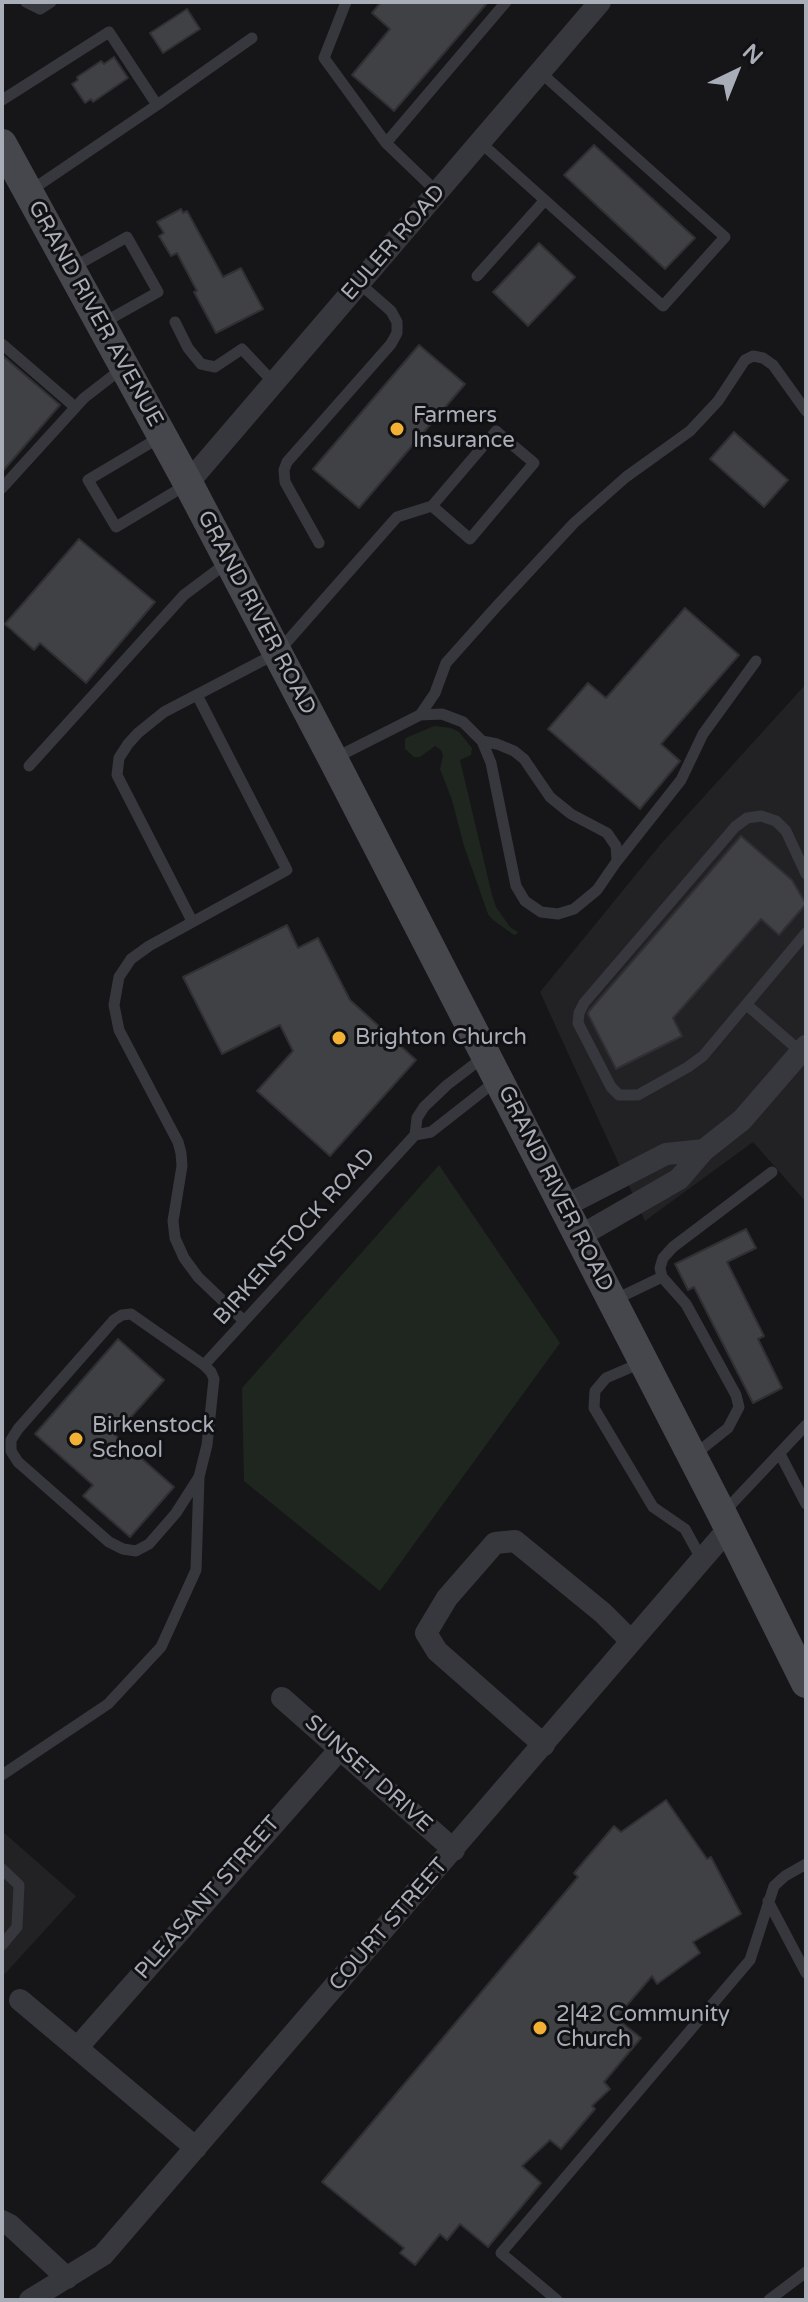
<!DOCTYPE html>
<style>
body{margin:0}
#map{position:relative;width:808px;height:2302px;overflow:hidden;background:#161618;font-family:"Varela Round",sans-serif}
canvas{display:block}
.frame{position:absolute;inset:0;border:4px solid #a8adb8;pointer-events:none}
.north{position:absolute;left:696px;top:32px;width:80px;height:80px;-webkit-text-stroke:6px #111113;paint-order:stroke;rotate:43deg;font-size:22px;font-weight:700;line-height:32px;text-align:center;color:#a8adb8}
.north::after{content:'';display:block;margin:auto;width:28px;height:36px;background:#a8adb8;clip-path:polygon(50% 0,100% 100%,50% 72%,0 100%)}
</style>
<div id="map">
<canvas width="808" height="2302"></canvas>
<div class="frame"></div>
<div class="north">N</div>
</div>
<script>
const g = document.querySelector('canvas').getContext('2d');
g.lineJoin = 'round';
function fillPath(path, color) {
  g.fillStyle = color;
  g.fill(path, 'evenodd');
}
function toPath(rows) {
  const path = new Path2D();
  for (const r of rows) {
    path.moveTo(r[0], r[1]);
    for (let i = 2; i < r.length; i += 2) path.lineTo(r[i], r[i + 1]);
  }
  return path;
}
function strokePath(path, color, width, dash) {
  g.strokeStyle = color;
  g.lineWidth = width;
  g.lineCap = dash ? 'butt' : 'round';
  g.setLineDash(dash || []);
  g.stroke(path);
}
function label(font, color, halo, rows, align = 'center') {
  g.font = font + ' "Varela Round",sans-serif';
  g.lineWidth = 6;
  g.setLineDash([]);
  g.textBaseline = 'middle';
  g.strokeStyle = halo;
  g.fillStyle = color;
  for (const [text, x, y, turn = 0] of rows) {
    g.save();
    g.translate(x, y);
    g.rotate((+turn || 0) * Math.PI / 180);
    g.textAlign = isNaN(turn) ? turn : align;
    if (halo) g.strokeText(text, 0, 0);
    g.fillText(text, 0, 0);
    g.restore();
  }
}
fillPath(toPath([
 [806,684,806,1202,753,1142,645,1221,540,992,660,845],
 [2,1831,76,1896,2,1977]
]), '#222225');
fillPath(toPath([
 [434,726,451,728,459,732,472,748,471,755,460,760,492,895,496,907,510,927,518,932,517,934,514,935,493,920,488,914,464,846,452,800,440,769,443,755,441,750,435,746,420,757,414,757,405,749,405,739,408,737],
 [439,1165,560,1343,380,1591,244,1481,242,1388]
]), '#1e261f');
const building = toPath([
 [381,2,488,2,394,111,352,75,390,29,372,13,381,2],
 [187,9,200,29,163,53,150,33,187,9],
 [114,57,128,78,93,102,91,99,85,103,72,84,78,80,77,77,101,61,104,64,114,57],
 [594,145,695,238,665,269,564,175,594,145],
 [181,209,183,213,187,211,223,277,241,268,263,309,216,333,194,292,197,291,177,253,171,256,159,236,164,233,157,222,181,209],
 [539,243,575,277,528,326,493,292,539,243],
 [419,345,465,384,359,508,313,469,419,345],
 [2,355,60,405,2,472,2,355],
 [734,432,788,480,764,507,710,459,734,432],
 [79,539,155,602,86,683,40,643,34,650,5,624,79,539],
 [685,608,739,655,661,744,680,761,640,809,548,729,588,683,606,698,685,608],
 [741,836,792,880,806,904,779,935,761,919,673,1018,682,1036,616,1069,588,1014,589,1011,741,836],
 [287,925,298,948,318,938,350,1000,416,1060,330,1156,257,1091,293,1051,280,1025,222,1054,183,977,287,925],
 [746,1229,756,1248,727,1262,764,1336,758,1339,782,1388,753,1403,694,1287,688,1290,675,1264,746,1229],
 [118,1339,164,1380,115,1435,174,1487,130,1537,83,1496,93,1485,35,1434,118,1339],
 [666,1800,707,1859,711,1857,741,1914,693,1942,700,1953,657,1984,652,1976,616,2018,641,2038,604,2082,610,2089,592,2106,595,2109,561,2149,550,2140,522,2166,541,2183,488,2247,460,2224,447,2240,440,2234,415,2265,400,2253,404,2248,322,2182,578,1877,574,1873,614,1826,621,1832,666,1800]
]);
fillPath(building, '#404145');
strokePath(building, '#303034', 2);
strokePath(toPath([
 [26,2,40,9,51,2],
 [346,2,324,58,386,143],
 [2,100,109,32,157,105,30,191],
 [157,105,252,38],
 [480,142,663,306,725,237,540,72],
 [437,192,386,143,506,2],
 [72,268,127,237,158,292,101,324],
 [477,276,545,200],
 [175,322,188,348,201,364,215,367,242,349,274,383],
 [2,344,75,407],
 [162,436,88,480,116,527,186,485],
 [2,488,84,398,124,367],
 [319,543,285,482,284,470,287,462,391,344,397,333,397,322,391,311,359,283],
 [197,695,287,870,149,946,131,959,119,977,114,1005,119,1030,178,1142,181,1153,182,1166,173,1221,175,1238,184,1258,198,1277,244,1321],
 [420,715,435,693,446,663,496,607,574,523,626,477,690,431,718,401,745,360,753,356,763,358,773,365,806,411],
 [333,759,420,715,442,714,463,722,482,741,491,763,516,886,525,901,541,912,558,914,574,909,597,890,617,861,616,846,607,833,571,814,550,797,524,759,514,751,497,744,482,741],
 [29,766,184,595,228,562],
 [617,861,681,780,703,734,756,661],
 [806,874,786,831,776,821,761,816,747,818,735,827,584,1003,579,1013,578,1023,611,1087,619,1095,638,1095,688,1067,703,1056,806,933],
 [192,921,117,775,119,758,128,744,138,733,164,712,277,653,397,517,432,506,496,431,534,463,470,539,432,506],
 [747,1005,801,1052],
 [415,1135,431,1132,496,1081],
 [662,1277,660,1268,663,1258,673,1247,772,1172],
 [614,1300,662,1277,686,1304,736,1395,739,1407,728,1428,693,1456],
 [131,1314,204,1365,211,1372,214,1379,207,1445,199,1477,176,1513,149,1544,136,1551,123,1549,109,1542,18,1462,11,1451,11,1440,18,1429,114,1320,122,1315,131,1314],
 [643,1362,606,1378,595,1391,594,1408,653,1507,685,1529,702,1560],
 [204,1365,415,1135,417,1118,424,1107,447,1085,485,1056],
 [780,1454,806,1504],
 [723,1513,806,1425],
 [2,1775,108,1704,161,1647,196,1570,199,1478],
 [2,1869,19,1885,17,1927,2,1945],
 [768,1901,806,1973],
 [557,2300,501,2253,750,1960,774,1886,785,1876,806,1864],
 [769,2300,806,2272]
]), '#37383d', 11);
strokePath(toPath([
 [188,483,600,2],
 [563,1207,666,1154,704,1150],
 [580,1236,679,1179,704,1150,742,1120,806,1046],
 [282,1698,454,1850],
 [544,1745,437,1651,426,1633,447,1598,495,1543,515,1541,603,1613,631,1641],
 [20,2000,196,2148],
 [77,2048,340,1749],
 [2,2221,10,2225,67,2278],
 [30,2300,103,2255,729,1528]
]), '#37383d', 22);
strokePath(toPath([
 [2,144,188,483,333,759,722,1514,806,1683]
]), '#45474d', 30);
for (const [x, y, r, color] of [
 [397,429,8,"#f2b134"],
 [339,1038,8,"#f2b134"],
 [76,1439,8,"#f2b134"],
 [540,2028,8,"#f2b134"]
]) {
  const dot = new Path2D();
  dot.arc(x, y, r, 0, 2 * Math.PI);
  g.fillStyle = color;
  g.fill(dot);
  strokePath(dot, '#111113', 3);
}
label('22px', '#a8adb8', '#111113', [
 ["EULER ROAD",394,243,-49],
 ["GRAND RIVER AVENUE",95,314,61],
 ["GRAND RIVER ROAD",256,613,62],
 ["GRAND RIVER ROAD",555,1189,63],
 ["BIRKENSTOCK ROAD",295,1237,-48],
 ["SUNSET DRIVE",368,1774,42],
 ["PLEASANT STREET",208,1898,-49],
 ["COURT STREET",389,1925,-49]
]);
label('22px', '#a8adb8', '#111113', [
 ["Farmers",413,416],
 ["Insurance",413,441],
 ["Brighton Church",355,1038],
 ["Birkenstock",92,1426],
 ["School",92,1451],
 ["2|42 Community",556,2015],
 ["Church",556,2040]
], 'left');
</script>
